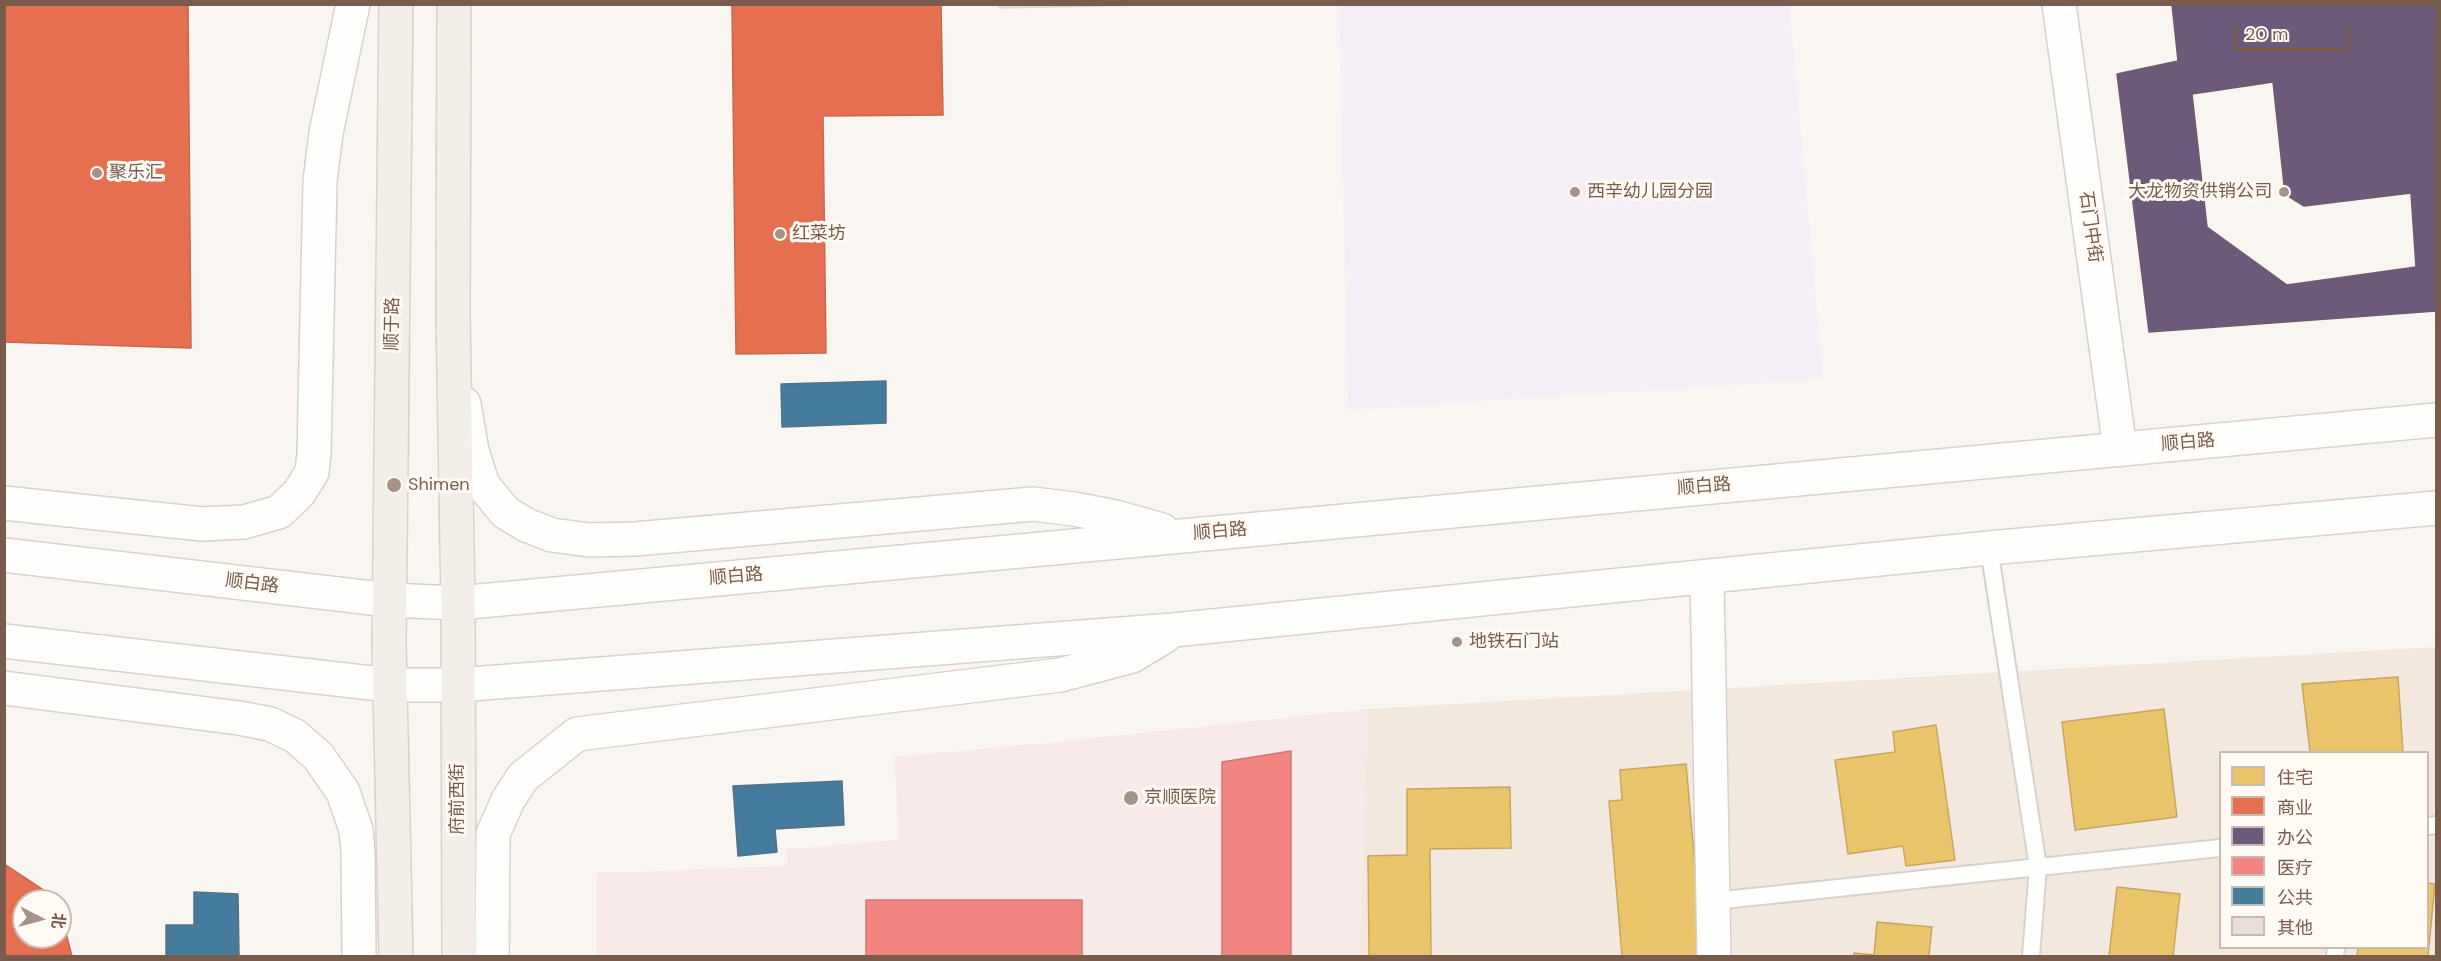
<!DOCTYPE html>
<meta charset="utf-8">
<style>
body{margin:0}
#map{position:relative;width:2441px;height:961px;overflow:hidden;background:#f9f5f0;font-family:"DM Sans","Noto Sans SC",sans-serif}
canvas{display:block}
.frame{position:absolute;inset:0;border:6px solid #7a5c4d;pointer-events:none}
.legend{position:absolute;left:2219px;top:751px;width:210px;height:198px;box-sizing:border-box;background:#fffaf3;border:2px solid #cabbb1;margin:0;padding:8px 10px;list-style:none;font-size:18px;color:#7a5c4d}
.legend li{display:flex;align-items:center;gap:12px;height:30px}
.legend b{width:30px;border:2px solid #cabbb1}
.north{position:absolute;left:12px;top:889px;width:60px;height:60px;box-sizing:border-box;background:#fffaf3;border:2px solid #cabbb1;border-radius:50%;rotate:96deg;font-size:16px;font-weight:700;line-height:24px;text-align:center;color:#7a5c4d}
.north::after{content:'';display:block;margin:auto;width:21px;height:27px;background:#a69286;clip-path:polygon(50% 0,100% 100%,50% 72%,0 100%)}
.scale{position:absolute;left:2234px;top:24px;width:116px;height:27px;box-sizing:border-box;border:3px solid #7a5c4d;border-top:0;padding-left:8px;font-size:18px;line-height:21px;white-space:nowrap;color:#7a5c4d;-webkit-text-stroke:4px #fffaf3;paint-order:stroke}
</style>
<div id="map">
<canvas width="2441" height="961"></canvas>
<div class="frame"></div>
<ul class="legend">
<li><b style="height:16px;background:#e9c46a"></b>住宅</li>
<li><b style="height:16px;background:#e76f51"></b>商业</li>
<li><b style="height:16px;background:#6d597a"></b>办公</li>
<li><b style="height:16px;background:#f28482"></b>医疗</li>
<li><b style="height:16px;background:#457b9d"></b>公共</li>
<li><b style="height:16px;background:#e6ded7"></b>其他</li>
</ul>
<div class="north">北</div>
<div class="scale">20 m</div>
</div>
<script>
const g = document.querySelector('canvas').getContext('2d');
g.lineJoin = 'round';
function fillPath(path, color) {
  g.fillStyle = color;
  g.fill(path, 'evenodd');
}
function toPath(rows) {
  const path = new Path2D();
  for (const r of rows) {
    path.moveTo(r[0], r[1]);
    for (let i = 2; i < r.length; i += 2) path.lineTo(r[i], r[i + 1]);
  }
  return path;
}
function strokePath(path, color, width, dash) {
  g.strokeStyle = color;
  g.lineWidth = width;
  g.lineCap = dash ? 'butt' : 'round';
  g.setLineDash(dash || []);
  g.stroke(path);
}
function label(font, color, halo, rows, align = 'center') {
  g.font = font + ' "DM Sans","Noto Sans SC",sans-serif';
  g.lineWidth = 6;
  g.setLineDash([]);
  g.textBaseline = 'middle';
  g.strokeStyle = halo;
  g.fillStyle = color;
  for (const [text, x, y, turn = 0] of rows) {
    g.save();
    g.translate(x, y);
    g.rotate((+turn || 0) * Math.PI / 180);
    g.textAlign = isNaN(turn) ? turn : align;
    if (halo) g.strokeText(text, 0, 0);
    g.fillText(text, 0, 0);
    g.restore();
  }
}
fillPath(toPath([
 [2436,647,2436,956,1359,956,1368,709],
 [2220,752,2428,752,2428,948,2220,948]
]), '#f2e8de');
fillPath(toPath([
 [1339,5,1789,5,1823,379,1348,410]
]), '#f6eef6');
fillPath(toPath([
 [1368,709,1359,956,597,956,597,873,787,866,787,849,899,840,894,757,1047,743]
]), '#fae9e9');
const homes = toPath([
 [2398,677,2403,752,2310,752,2302,684,2398,677],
 [2164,709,2177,817,2075,830,2062,722,2164,709],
 [1936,725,1955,860,1906,866,1903,846,1848,854,1835,760,1895,752,1893,732,1936,725],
 [1686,764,1703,956,1622,956,1609,801,1622,800,1620,770,1686,764],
 [1510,787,1511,848,1430,849,1431,956,1369,956,1368,856,1407,855,1407,789,1510,787],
 [2428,883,2435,884,2428,956,2357,956,2358,948,2428,948,2428,883],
 [2117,887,2180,894,2173,956,2109,956,2117,887],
 [1877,922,1932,927,1929,956,1854,956,1854,953,1874,955,1877,922]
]);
fillPath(homes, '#e9c46a');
strokePath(homes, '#c8a561', 1.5);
const shops = toPath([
 [4,4,188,4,191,348,4,342,4,4],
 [732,4,941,4,943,115,823,116,826,353,736,354,732,4],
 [4,864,57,899,58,901,24,901,24,937,60,937,60,910,72,956,4,956,4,864]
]);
fillPath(shops, '#e76f51');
strokePath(shops, '#c66950', 1.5);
const offices = toPath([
 [2172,4,2436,4,2436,311,2149,332,2117,74,2178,61,2172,4],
 [2273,82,2285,194,2304,206,2411,193,2416,267,2287,285,2207,227,2192,94,2273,82]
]);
fillPath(offices, '#6d597a');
strokePath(offices, '#715a6c', 1.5);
const health = toPath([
 [1291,751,1291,956,1222,956,1222,762,1291,751],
 [866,900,1082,900,1082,956,866,956,866,900]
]);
fillPath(health, '#f28482');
strokePath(health, '#ce7872', 1.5);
const public = toPath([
 [886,381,886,423,782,427,781,384,886,381],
 [842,781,844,825,775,829,777,852,738,856,733,786,842,781],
 [194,892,238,894,239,956,166,956,166,925,194,925,194,892]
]);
fillPath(public, '#457b9d');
strokePath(public, '#557285', 1.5);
const building = toPath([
 [999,4,1191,4,999,8,999,4]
]);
fillPath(building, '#e6ded7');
strokePath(building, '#e2d8d2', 1.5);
const lane = toPath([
 [1989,548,2038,867,2031,956],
 [2428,826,2436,825],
 [1714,901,2220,848],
 [2335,956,2336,948]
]);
const street = toPath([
 [2059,4,2120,449],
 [1707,578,1714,956]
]);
const secondary = toPath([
 [464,404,472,451,483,485,505,512,526,525,552,535,589,540,635,539,1033,504,1074,509,1115,517,1162,530],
 [4,503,202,524,244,522,279,512,299,493,312,472,314,453,320,181,326,133,353,4],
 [4,555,389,600,458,603,2436,420],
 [4,641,389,685,458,685,1173,630,1989,548,2436,508],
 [4,688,239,718,270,724,295,736,318,756,343,792,356,830,358,851,359,956],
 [492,956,493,834,508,800,523,777,577,734,1060,675,1132,656,1165,636]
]);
const primary = toPath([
 [454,4,453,314,458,603,459,956],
 [396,956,389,643,396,4]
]);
strokePath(lane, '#d7d1cb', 20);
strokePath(street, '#d7d1cb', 36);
strokePath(secondary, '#d9d2cb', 36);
strokePath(primary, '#dad1cc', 36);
strokePath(lane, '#fefefd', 16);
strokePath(street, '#fefefd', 33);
strokePath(secondary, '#fefefd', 33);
strokePath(primary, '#f3eee8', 33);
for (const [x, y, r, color] of [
 [97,173,6,"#a69286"],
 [1575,192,6,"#a69286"],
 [2284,192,6,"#a69286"],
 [780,234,6,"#a69286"],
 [394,485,8,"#a69286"],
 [1457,642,6,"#a69286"],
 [1131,798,8,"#a69286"]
]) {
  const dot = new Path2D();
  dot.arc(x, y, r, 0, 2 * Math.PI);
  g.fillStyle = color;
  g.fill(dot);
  strokePath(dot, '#fffaf3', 2);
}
label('18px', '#7a5c4d', '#fffaf3', [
 ["聚乐汇",109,173],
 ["西辛幼儿园分园",1587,192],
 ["大龙物资供销公司",2272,192,"right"],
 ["红菜坊",792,234],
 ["Shimen",408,485],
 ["地铁石门站",1469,642],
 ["京顺医院",1144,798]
], 'left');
label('18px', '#7a5c4d', '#fffaf3', [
 ["石门中街",2090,227,82],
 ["顺于路",393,324,-89],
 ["顺白路",2188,443,-5],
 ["顺白路",1704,487,-5],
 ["顺白路",1220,532,-5],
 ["顺白路",736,577,-5],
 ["顺白路",252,584,7],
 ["府前西街",458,799,-90]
]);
</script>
